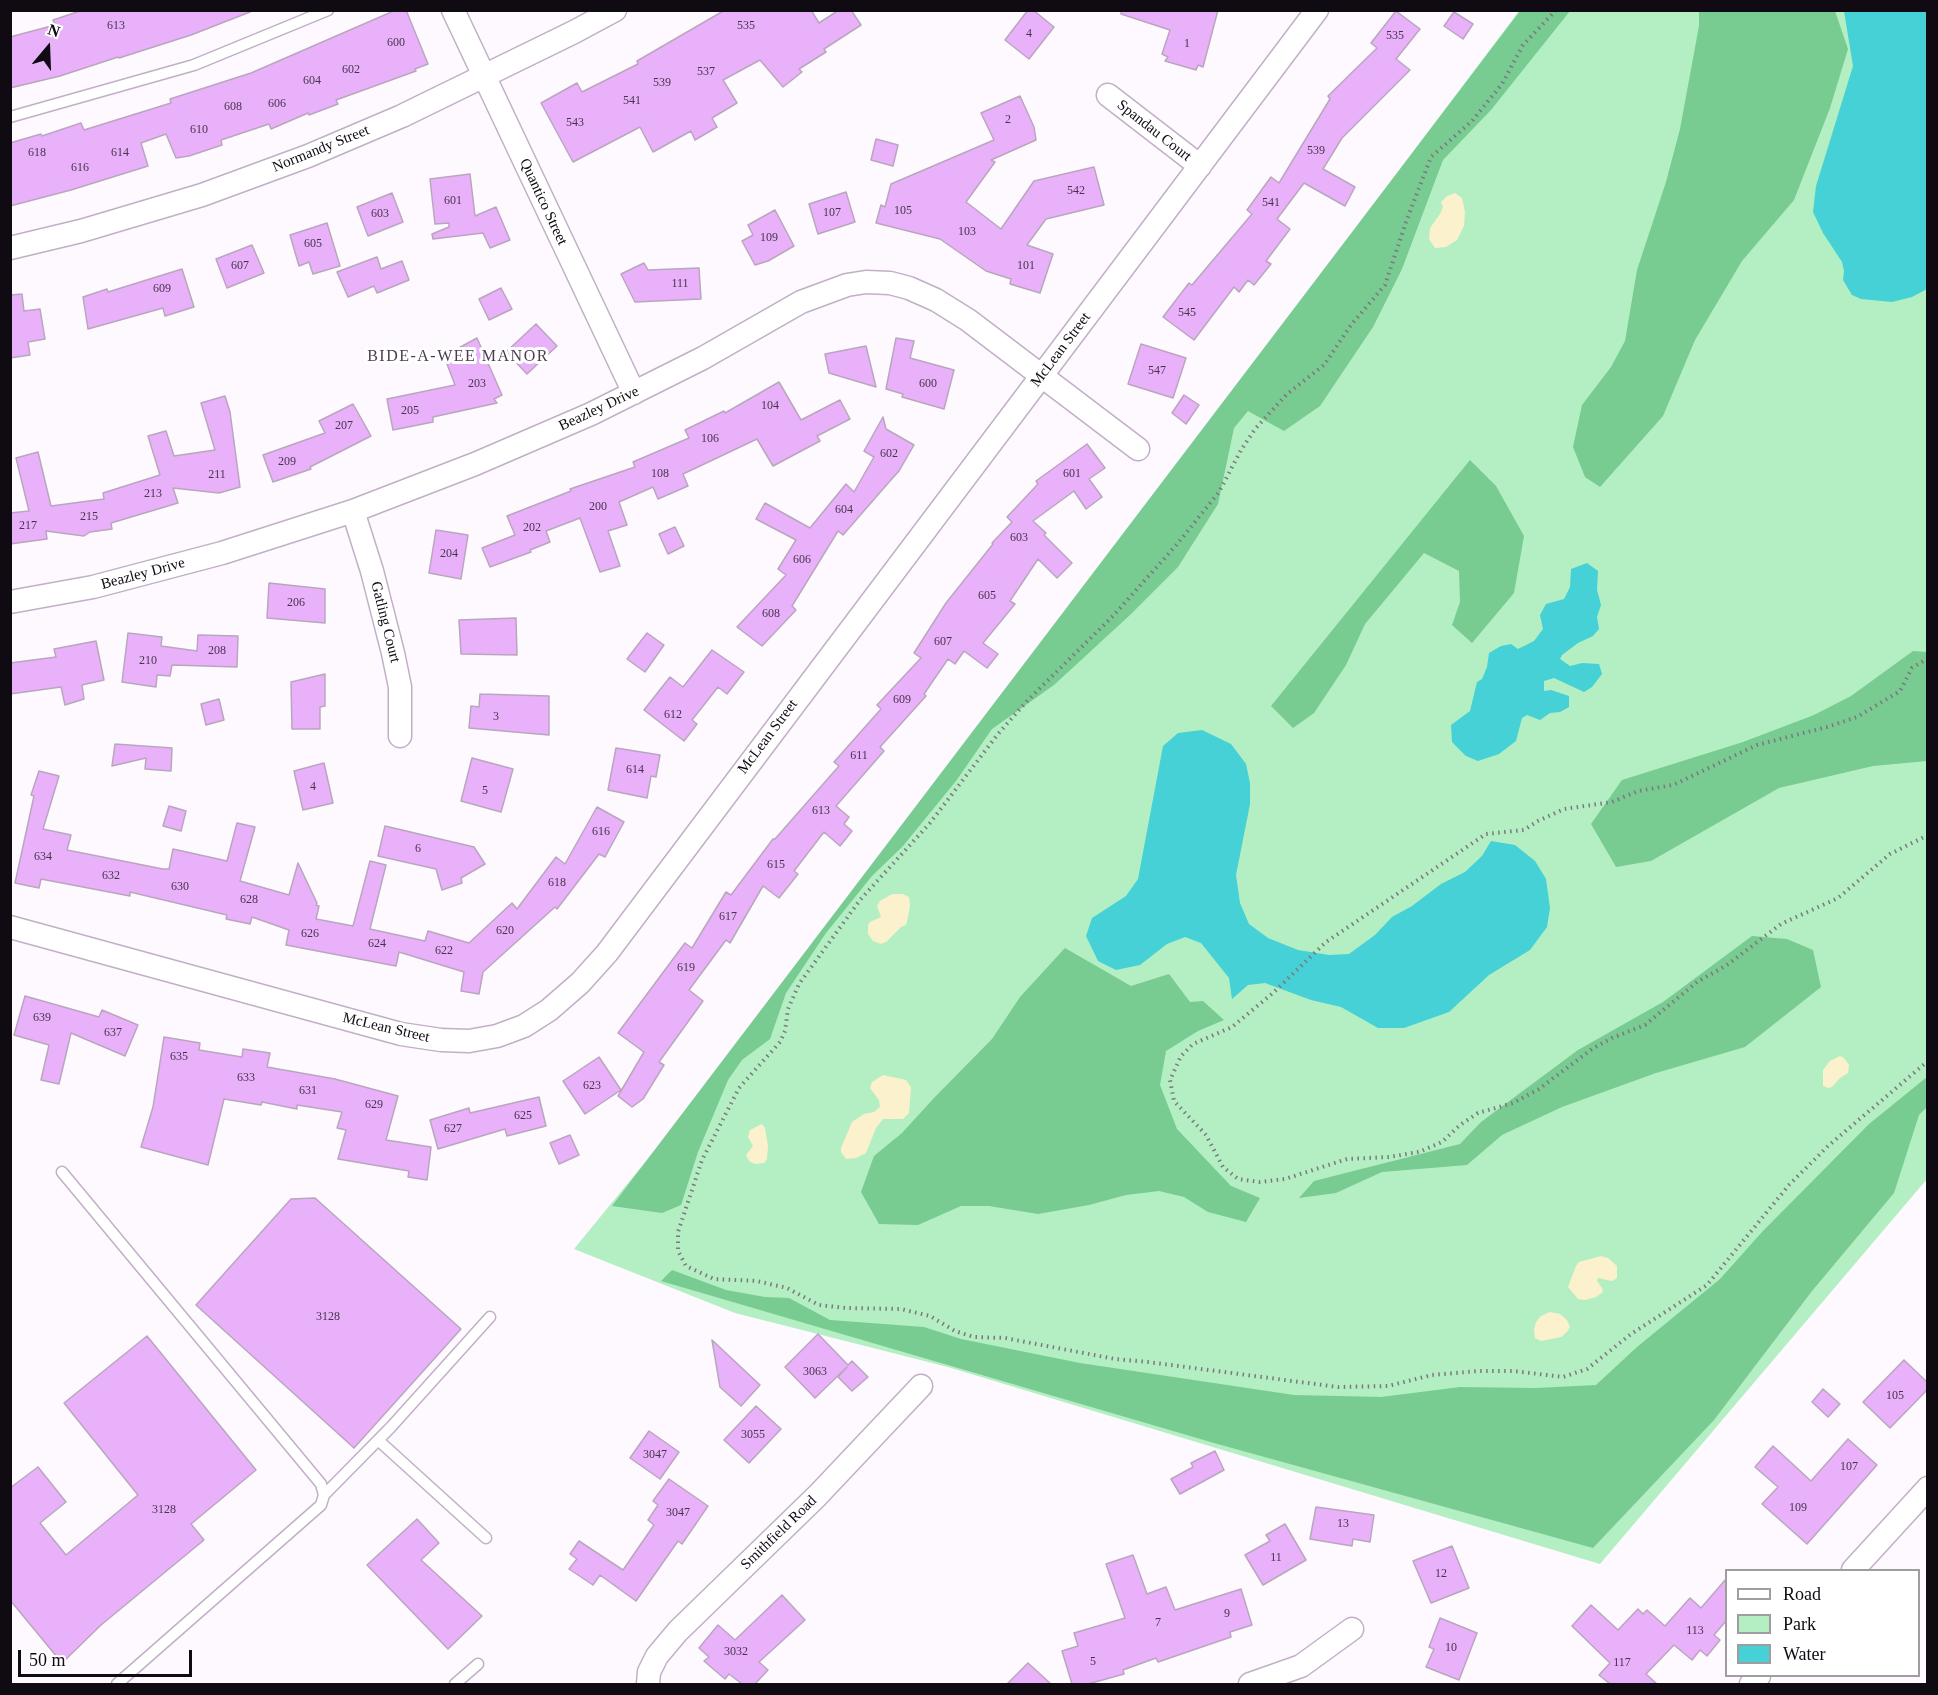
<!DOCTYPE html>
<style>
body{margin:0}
#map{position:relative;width:1938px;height:1695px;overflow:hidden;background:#fdf9fe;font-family:"Times New Roman",serif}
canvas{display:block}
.frame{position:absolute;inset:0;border:12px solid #100a12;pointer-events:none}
.legend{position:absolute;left:1725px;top:1569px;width:195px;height:108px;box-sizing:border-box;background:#fff;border:2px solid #9f9da0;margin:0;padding:8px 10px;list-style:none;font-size:18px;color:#100a12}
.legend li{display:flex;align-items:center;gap:12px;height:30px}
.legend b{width:30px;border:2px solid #9f9da0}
.north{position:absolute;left:18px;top:18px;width:60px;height:60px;-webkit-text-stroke:4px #fff;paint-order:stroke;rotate:19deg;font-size:16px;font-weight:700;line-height:24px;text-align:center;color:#100a12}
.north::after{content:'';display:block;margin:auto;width:21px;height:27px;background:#100a12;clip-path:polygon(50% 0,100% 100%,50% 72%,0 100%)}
.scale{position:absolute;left:18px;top:1650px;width:174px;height:27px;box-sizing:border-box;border:3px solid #100a12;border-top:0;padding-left:8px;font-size:18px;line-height:21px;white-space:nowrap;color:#100a12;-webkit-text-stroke:4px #fff;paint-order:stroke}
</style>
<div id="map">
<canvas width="1938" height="1695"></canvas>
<div class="frame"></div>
<ul class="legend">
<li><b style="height:8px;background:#fff"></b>Road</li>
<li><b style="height:16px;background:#b3efc3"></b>Park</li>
<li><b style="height:16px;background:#45d1d5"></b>Water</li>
</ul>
<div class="north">N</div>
<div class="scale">50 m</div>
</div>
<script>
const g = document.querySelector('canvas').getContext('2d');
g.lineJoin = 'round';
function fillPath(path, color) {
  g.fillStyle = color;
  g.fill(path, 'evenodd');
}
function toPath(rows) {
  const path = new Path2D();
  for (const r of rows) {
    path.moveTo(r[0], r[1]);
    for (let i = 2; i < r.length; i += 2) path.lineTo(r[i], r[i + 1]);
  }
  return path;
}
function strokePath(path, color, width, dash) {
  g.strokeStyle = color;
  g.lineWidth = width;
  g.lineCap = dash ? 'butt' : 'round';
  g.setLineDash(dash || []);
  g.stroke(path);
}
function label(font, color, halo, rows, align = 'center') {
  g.font = font + ' "Times New Roman",serif';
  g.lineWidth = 6;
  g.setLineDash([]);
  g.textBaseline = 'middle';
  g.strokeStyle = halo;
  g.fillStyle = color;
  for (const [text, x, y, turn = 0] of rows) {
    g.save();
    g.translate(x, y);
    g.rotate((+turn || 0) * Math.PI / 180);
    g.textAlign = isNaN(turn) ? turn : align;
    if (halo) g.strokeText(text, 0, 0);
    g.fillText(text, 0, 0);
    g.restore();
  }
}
fillPath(toPath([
 [1519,11,1927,11,1927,1179,1600,1564,948,1367,735,1313,574,1249,736,1051]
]), '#b3efc3');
fillPath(toPath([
 [1520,11,1570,11,1491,110,1443,160,1402,269,1373,327,1320,406,1284,431,1248,411,1234,428,1218,504,1178,567,1130,615,1054,685,992,729,956,781,903,846,872,876,826,933,786,993,770,1039,742,1060,728,1080,698,1152,681,1205,662,1213,612,1206],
 [1699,11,1835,11,1848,49,1830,108,1794,200,1742,261,1695,340,1663,416,1600,487,1585,477,1573,447,1582,405,1611,367,1625,341,1637,270,1666,182,1680,129,1699,26],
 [1470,460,1496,486,1524,536,1514,593,1472,643,1452,625,1460,602,1459,571,1424,553,1365,624,1346,665,1314,713,1293,728,1271,706],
 [1913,651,1927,652,1927,761,1873,766,1779,788,1651,861,1616,867,1591,824,1622,780,1743,742,1814,715,1851,696],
 [1752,936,1787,939,1813,950,1821,987,1745,1047,1656,1073,1562,1107,1502,1135,1467,1165,1382,1172,1336,1193,1299,1198,1314,1181,1460,1144,1481,1122,1578,1050,1663,1002],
 [1065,948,1131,986,1169,974,1190,1002,1203,1001,1224,1020,1198,1031,1166,1051,1160,1085,1177,1129,1231,1186,1260,1198,1246,1222,1208,1212,1184,1197,1159,1191,1126,1195,1089,1205,1038,1214,989,1206,961,1206,918,1225,879,1224,861,1192,874,1156,902,1133,934,1098,992,1039,1020,997],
 [1927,1077,1927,1107,1919,1115,1894,1193,1812,1291,1714,1420,1593,1548,1214,1443,661,1281,672,1270,726,1290,765,1297,789,1298,830,1320,924,1327,961,1339,1080,1363,1294,1395,1381,1397,1460,1387,1536,1388,1596,1385,1637,1347,1720,1279,1762,1232,1869,1124]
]), '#78cb91');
fillPath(toPath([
 [1455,193,1462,198,1465,212,1464,226,1457,240,1446,247,1435,248,1429,239,1430,228,1440,214,1443,207,1441,202,1447,196],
 [892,894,903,894,909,897,910,906,908,917,906,925,901,927,886,942,881,944,873,941,868,934,868,925,870,922,881,917,877,906,880,901],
 [1840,1056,1844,1058,1849,1065,1848,1073,1840,1078,1832,1087,1828,1088,1823,1086,1823,1070,1830,1061],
 [883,1075,906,1080,911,1087,909,1113,903,1119,883,1119,876,1128,866,1153,856,1158,846,1159,841,1152,841,1148,852,1122,864,1114,874,1112,880,1107,879,1100,870,1088,872,1082],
 [762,1124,765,1128,768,1146,767,1159,764,1163,755,1164,749,1161,746,1155,753,1146,748,1137,750,1130],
 [1601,1256,1608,1258,1617,1266,1617,1278,1612,1281,1598,1278,1597,1281,1602,1288,1603,1292,1596,1297,1585,1300,1578,1299,1568,1287,1576,1266,1579,1262],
 [1550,1312,1560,1314,1567,1320,1570,1327,1567,1332,1561,1337,1541,1341,1535,1338,1534,1330,1536,1322,1541,1316]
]), '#fbf1cc');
fillPath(toPath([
 [1844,11,1927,11,1927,289,1912,297,1892,302,1861,299,1852,295,1843,280,1844,271,1842,262,1823,233,1813,212,1816,186,1853,66],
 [1587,563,1598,571,1597,590,1601,605,1597,617,1599,629,1593,636,1578,643,1562,655,1560,659,1570,666,1582,663,1599,664,1602,674,1592,687,1584,692,1554,678,1544,681,1544,691,1551,690,1569,696,1569,707,1560,712,1550,713,1540,720,1527,715,1522,718,1516,741,1499,754,1478,761,1466,756,1452,742,1451,725,1470,711,1477,682,1482,679,1487,667,1489,653,1501,646,1511,644,1518,649,1534,641,1543,629,1540,615,1546,604,1564,599,1570,587,1571,569],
 [1202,730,1231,744,1246,764,1250,783,1250,804,1236,875,1240,903,1249,924,1268,938,1298,950,1329,955,1349,954,1375,935,1392,917,1412,906,1441,884,1465,872,1482,856,1491,841,1515,845,1535,861,1546,879,1550,908,1547,927,1530,950,1489,975,1449,1012,1404,1028,1378,1028,1341,1007,1311,1000,1265,983,1248,985,1232,999,1229,978,1201,943,1185,937,1167,944,1140,965,1116,970,1098,961,1086,936,1092,918,1126,896,1138,879,1163,746,1178,733]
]), '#45d1d5');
const building = toPath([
 [83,10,250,10,250,12,191,35,119,58,118,57,60,76,10,88,10,37,55,25,53,20,83,10],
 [396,10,406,10,428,64,415,69,416,71,336,100,338,104,309,115,308,113,271,129,269,124,221,140,222,145,189,156,176,158,166,134,141,143,148,166,71,190,10,206,10,143,41,134,42,136,81,123,84,130,171,103,170,99,251,73,396,10],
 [725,10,811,10,819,23,839,10,851,10,861,25,824,49,826,52,799,69,802,72,783,87,760,60,723,80,737,103,712,118,717,127,695,140,691,131,653,152,640,127,573,162,541,103,577,83,582,92,638,64,637,61,725,10],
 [1028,10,1033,10,1054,27,1029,59,1005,40,1028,10],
 [1121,10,1218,10,1203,67,1198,65,1196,70,1165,61,1168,57,1162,54,1170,30,1121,14,1121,10],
 [1396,11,1420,29,1396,59,1410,70,1342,138,1323,169,1355,187,1345,206,1304,183,1277,219,1290,229,1266,261,1271,264,1254,285,1248,280,1239,292,1234,287,1194,340,1163,317,1189,283,1192,285,1252,214,1247,210,1271,177,1279,183,1330,99,1328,96,1377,48,1371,43,1396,11],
 [1454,12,1473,24,1463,39,1444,26,1454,12],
 [1020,96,1034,127,1036,140,991,160,995,162,966,202,1001,229,1034,181,1094,167,1104,205,1046,219,1027,245,1053,254,1040,293,1010,284,1011,279,986,271,940,239,876,223,881,205,885,207,891,184,994,140,981,113,1020,96],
 [876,139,898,145,893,166,871,160,876,139],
 [470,174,475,216,496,207,510,240,490,248,483,233,433,239,432,234,449,227,449,223,435,224,430,179,470,174],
 [846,192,855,222,818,234,809,204,846,192],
 [392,193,403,222,368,236,357,207,392,193],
 [775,210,794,246,768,261,755,265,742,241,753,235,748,225,775,210],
 [327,223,340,266,313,274,309,262,299,266,290,235,327,223],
 [252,245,264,273,227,288,216,259,252,245],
 [377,257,381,269,402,261,409,280,377,293,374,286,348,297,337,272,377,257],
 [644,263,648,270,699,268,701,299,635,302,621,274,644,263],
 [182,269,194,307,165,316,163,308,88,329,83,297,107,289,108,292,182,269],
 [501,288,512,309,489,320,479,299,501,288],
 [22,294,24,311,40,309,45,339,28,342,30,355,10,358,10,295,22,294],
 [536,324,557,346,527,374,506,352,536,324],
 [477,338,502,395,494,399,497,403,433,417,433,422,393,430,387,399,455,385,444,356,477,338],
 [896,338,914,341,910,358,954,370,944,409,902,397,903,394,886,389,896,338],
 [1141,344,1186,358,1173,398,1128,384,1141,344],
 [866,346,876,387,829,373,825,354,866,346],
 [779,382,801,420,840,400,850,419,817,436,820,441,773,466,757,439,683,474,688,486,658,499,653,487,619,502,627,525,608,531,620,566,600,572,580,518,546,531,550,542,530,550,531,552,490,567,482,548,515,535,507,516,571,491,570,489,635,467,633,462,689,438,685,430,724,411,725,413,779,382],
 [1184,395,1199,405,1186,424,1172,413,1184,395],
 [225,396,230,412,240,487,219,493,173,488,178,503,111,523,112,529,90,532,84,536,46,531,47,539,10,544,10,513,29,511,16,458,38,452,51,506,104,499,103,493,160,475,148,436,166,431,174,456,215,450,201,403,225,396],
 [353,404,371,436,310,467,311,469,273,482,263,455,325,433,319,421,353,404],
 [883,417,886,429,914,445,899,471,890,481,843,535,838,531,792,606,796,610,762,646,737,627,786,575,778,569,796,540,756,519,765,503,810,528,846,484,854,492,874,457,864,451,883,417],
 [1087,444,1105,468,1089,479,1102,497,1086,509,1074,491,1033,521,1046,533,1044,535,1072,563,1057,578,1038,559,1010,601,1015,604,983,643,998,654,987,668,964,651,955,664,948,659,924,694,926,696,880,747,884,751,836,806,849,817,844,824,852,831,840,846,824,832,794,871,798,874,779,898,763,886,730,943,726,940,689,990,703,1001,659,1062,664,1065,643,1099,632,1107,618,1096,644,1052,618,1033,685,943,692,948,726,892,731,895,773,839,775,839,839,766,834,762,881,709,877,705,921,658,914,653,946,603,993,544,992,543,1012,522,1007,517,1038,484,1036,481,1087,444],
 [675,527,684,546,668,554,659,534,675,527],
 [436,530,468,535,461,579,429,573,436,530],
 [269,583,325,589,325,623,267,618,269,583],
 [516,618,517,655,461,654,459,620,516,618],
 [128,633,162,637,161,646,197,651,198,635,238,636,237,667,172,665,170,676,157,675,156,687,122,682,128,633],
 [647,633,664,645,645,672,627,659,647,633],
 [96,641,104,680,82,685,84,699,65,705,61,687,10,694,10,663,56,657,54,649,96,641],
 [712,650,744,672,727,694,718,687,692,720,697,724,684,741,644,710,670,677,683,687,712,650],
 [325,674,325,706,320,707,320,729,292,729,291,682,325,674],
 [480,694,549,696,549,735,469,728,471,706,479,707,480,694],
 [219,699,224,720,206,725,201,704,219,699],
 [115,744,172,748,171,771,145,769,146,758,112,766,115,744],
 [616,748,660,755,656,777,651,776,647,798,608,790,616,748],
 [472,758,513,769,501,812,461,801,472,758],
 [324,763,333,803,303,810,294,771,324,763],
 [39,771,59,776,43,829,71,835,67,850,163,869,169,869,173,849,227,861,237,823,255,827,240,881,289,895,298,863,317,903,316,905,319,906,316,919,353,926,370,861,386,865,370,929,425,941,428,931,469,943,512,903,517,909,556,857,565,864,597,807,624,822,605,857,599,854,557,909,555,907,483,972,479,994,461,991,464,972,399,952,396,966,286,945,289,930,252,917,250,924,226,919,227,915,130,892,130,896,41,879,39,888,15,883,34,796,31,795,39,771],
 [169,806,186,811,181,831,163,826,169,806],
 [385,826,474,847,485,864,461,878,462,883,442,890,436,869,378,856,385,826],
 [25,996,99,1017,102,1010,138,1025,125,1056,71,1033,59,1084,41,1080,49,1045,14,1035,25,996],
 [164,1037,200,1043,199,1050,242,1057,243,1049,270,1053,267,1067,335,1079,398,1096,386,1140,431,1147,427,1180,408,1177,409,1171,338,1159,346,1130,337,1128,342,1112,297,1105,297,1109,262,1102,261,1105,224,1099,208,1165,141,1147,153,1107,164,1037],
 [599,1057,621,1090,585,1114,563,1081,599,1057],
 [539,1097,546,1126,507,1136,505,1129,438,1149,430,1120,469,1108,470,1113,539,1097],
 [570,1135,579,1155,559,1164,550,1143,570,1135],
 [315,1198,461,1329,354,1448,196,1305,291,1199,315,1198],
 [818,1334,848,1365,852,1361,868,1377,852,1391,838,1377,847,1367,815,1398,785,1367,818,1334],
 [147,1336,256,1470,191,1524,204,1540,101,1625,62,1663,10,1600,10,1488,38,1467,66,1502,40,1523,66,1555,138,1495,64,1403,147,1336],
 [712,1340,760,1385,741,1406,720,1387,712,1340],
 [1904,1360,1928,1383,1928,1389,1890,1428,1863,1402,1904,1360],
 [1823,1389,1840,1404,1828,1417,1812,1402,1823,1389],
 [756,1406,781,1429,749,1463,724,1440,756,1406],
 [649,1431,679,1452,660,1479,630,1458,649,1431],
 [1848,1439,1877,1465,1807,1544,1762,1504,1778,1487,1755,1467,1773,1446,1811,1481,1848,1439],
 [1215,1451,1224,1470,1180,1494,1171,1479,1193,1467,1191,1463,1215,1451],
 [669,1479,708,1506,682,1544,678,1541,636,1601,600,1575,593,1585,569,1569,577,1559,570,1554,579,1541,623,1570,654,1525,648,1520,658,1505,653,1501,669,1479],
 [1316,1507,1374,1515,1370,1542,1353,1539,1352,1546,1310,1539,1316,1507],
 [417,1519,439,1543,421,1560,482,1616,448,1649,367,1565,417,1519],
 [1285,1524,1306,1560,1263,1585,1245,1555,1270,1541,1266,1535,1285,1524],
 [1452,1546,1469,1588,1431,1603,1413,1561,1452,1546],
 [1133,1555,1147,1594,1166,1587,1175,1610,1241,1589,1252,1625,1230,1632,1231,1637,1158,1662,1156,1658,1123,1670,1124,1674,1088,1684,1072,1684,1062,1651,1078,1646,1074,1633,1125,1618,1106,1564,1133,1555],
 [1726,1579,1726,1621,1714,1635,1720,1640,1707,1656,1700,1650,1692,1660,1674,1645,1646,1674,1657,1684,1610,1684,1599,1675,1610,1663,1572,1626,1591,1605,1618,1630,1638,1609,1643,1614,1647,1610,1665,1626,1690,1598,1701,1608,1726,1579],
 [782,1595,805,1620,759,1662,768,1670,755,1684,742,1684,729,1674,725,1679,704,1661,709,1657,699,1648,718,1625,735,1640,782,1595],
 [1440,1618,1477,1633,1459,1680,1426,1667,1434,1649,1429,1647,1440,1618],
 [1028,1663,1051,1684,1007,1684,1028,1663]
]);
fillPath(building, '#eab1fb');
strokePath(building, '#b9a6be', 1.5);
const lane = toPath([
 [10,117,194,65,328,10],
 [62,1172,321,1484,324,1495,321,1505,117,1684],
 [378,1440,486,1538],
 [324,1495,391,1427,490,1317],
 [455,1684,478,1664]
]);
const street = toPath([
 [453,10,634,393],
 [1108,95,1200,166],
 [10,248,81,231,202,195,308,156,402,116,574,32,615,10],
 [353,511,372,571,393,653,400,687,400,736],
 [10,602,93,587,222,553,353,511,475,464,591,414,703,358,801,302,847,285,866,282,890,283,909,288,936,300,968,320,1138,449],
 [10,927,401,1034,441,1040,469,1041,497,1036,524,1026,549,1010,580,983,607,953,1317,10],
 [1853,1570,1928,1488],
 [648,1684,649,1672,657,1656,678,1631,817,1496,921,1386],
 [1250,1684,1301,1666,1352,1629],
 [1751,1684,1759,1676]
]);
strokePath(lane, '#c2afc7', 13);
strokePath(street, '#c2afc7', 25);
strokePath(toPath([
 [1556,10,1523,45,1502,84,1472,121,1431,157,1406,222,1385,285,1351,325,1324,365,1287,394,1255,429,1241,450,1219,492,1178,543,1114,615,1028,700,998,734,930,823,860,900,799,984,788,1009,785,1031,780,1042,739,1088,702,1160,678,1232,678,1251,686,1266,714,1279,757,1281,787,1288,819,1305,846,1308,901,1309,930,1316,955,1331,974,1337,1005,1338,1115,1359,1148,1362,1338,1387,1388,1386,1432,1375,1478,1371,1514,1371,1563,1377,1587,1369,1631,1334,1707,1285,1789,1185,1828,1146,1928,1061],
 [1928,658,1912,668,1900,691,1857,717,1827,727,1757,745,1673,785,1638,791,1612,802,1564,809,1538,821,1524,830,1486,834,1326,942,1273,993,1232,1027,1193,1044,1181,1056,1170,1080,1174,1101,1206,1135,1223,1167,1238,1179,1260,1182,1285,1179,1347,1159,1389,1157,1419,1152,1442,1142,1460,1125,1478,1113,1513,1103,1539,1089,1592,1049,1612,1038,1645,1025,1697,982,1727,965,1781,924,1838,898,1890,854,1928,835]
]), '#7d787f', 4, [1.5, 4.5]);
strokePath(lane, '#fff', 10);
strokePath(street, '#fff', 22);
label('12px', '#46344c', null, [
 ["613",116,26],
 ["535",746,26],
 ["4",1029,34],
 ["535",1395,36],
 ["600",396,43],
 ["1",1187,44],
 ["602",351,70],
 ["537",706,72],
 ["604",312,81],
 ["539",662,83],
 ["541",632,101],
 ["606",277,104],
 ["608",233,107],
 ["2",1008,120],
 ["543",575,123],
 ["610",199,130],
 ["539",1316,151],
 ["618",37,153],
 ["614",120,153],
 ["616",80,168],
 ["542",1076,191],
 ["601",453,201],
 ["541",1271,203],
 ["105",903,211],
 ["107",832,213],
 ["603",380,214],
 ["103",967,232],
 ["109",769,238],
 ["605",313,244],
 ["607",240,266],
 ["101",1026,266],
 ["111",680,284],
 ["609",162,289],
 ["545",1187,313],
 ["547",1157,371],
 ["203",477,384],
 ["600",928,384],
 ["104",770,406],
 ["205",410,411],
 ["207",344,426],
 ["106",710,439],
 ["602",889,454],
 ["209",287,462],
 ["108",660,474],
 ["601",1072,474],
 ["211",217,475],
 ["213",153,494],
 ["200",598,507],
 ["604",844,510],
 ["215",89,517],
 ["217",28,526],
 ["202",532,528],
 ["603",1019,538],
 ["204",449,554],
 ["606",802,560],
 ["605",987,596],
 ["206",296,603],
 ["608",771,614],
 ["607",943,642],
 ["208",217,651],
 ["210",148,661],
 ["609",902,700],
 ["612",673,715],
 ["3",496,717],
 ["611",859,756],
 ["614",635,770],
 ["4",313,787],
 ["5",485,791],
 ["613",821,811],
 ["616",601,832],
 ["6",418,849],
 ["634",43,857],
 ["615",776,865],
 ["632",111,876],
 ["618",557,883],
 ["630",180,887],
 ["628",249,900],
 ["617",728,917],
 ["620",505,931],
 ["626",310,934],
 ["624",377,944],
 ["622",444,951],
 ["619",686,968],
 ["639",42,1018],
 ["637",113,1033],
 ["635",179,1057],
 ["633",246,1078],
 ["623",592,1086],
 ["631",308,1091],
 ["629",374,1105],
 ["625",523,1116],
 ["627",453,1129],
 ["3128",328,1317],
 ["3063",815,1372],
 ["105",1895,1396],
 ["3055",753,1435],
 ["3047",655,1455],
 ["107",1849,1467],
 ["109",1798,1508],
 ["3128",164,1510],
 ["3047",678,1513],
 ["13",1343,1524],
 ["11",1276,1558],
 ["12",1441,1574],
 ["9",1227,1614],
 ["7",1158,1623],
 ["113",1695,1631],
 ["10",1451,1648],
 ["3032",736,1652],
 ["5",1093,1662],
 ["117",1622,1663]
]);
label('15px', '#100a12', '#fff', [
 ["Spandau Court",1154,131,38],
 ["Normandy Street",321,149,-22],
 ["Quantico Street",543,202,65],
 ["McLean Street",1061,350,-53],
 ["Beazley Drive",599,409,-25],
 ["Beazley Drive",143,574,-15],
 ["Gatling Court",385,622,76],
 ["McLean Street",768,737,-53],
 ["McLean Street",386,1028,13],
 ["Smithfield Road",779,1533,-44]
]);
g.letterSpacing = '1.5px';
label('16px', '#4c3c50', '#fff', [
 ["BIDE-A-WEE MANOR",458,357]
]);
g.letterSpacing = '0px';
</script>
